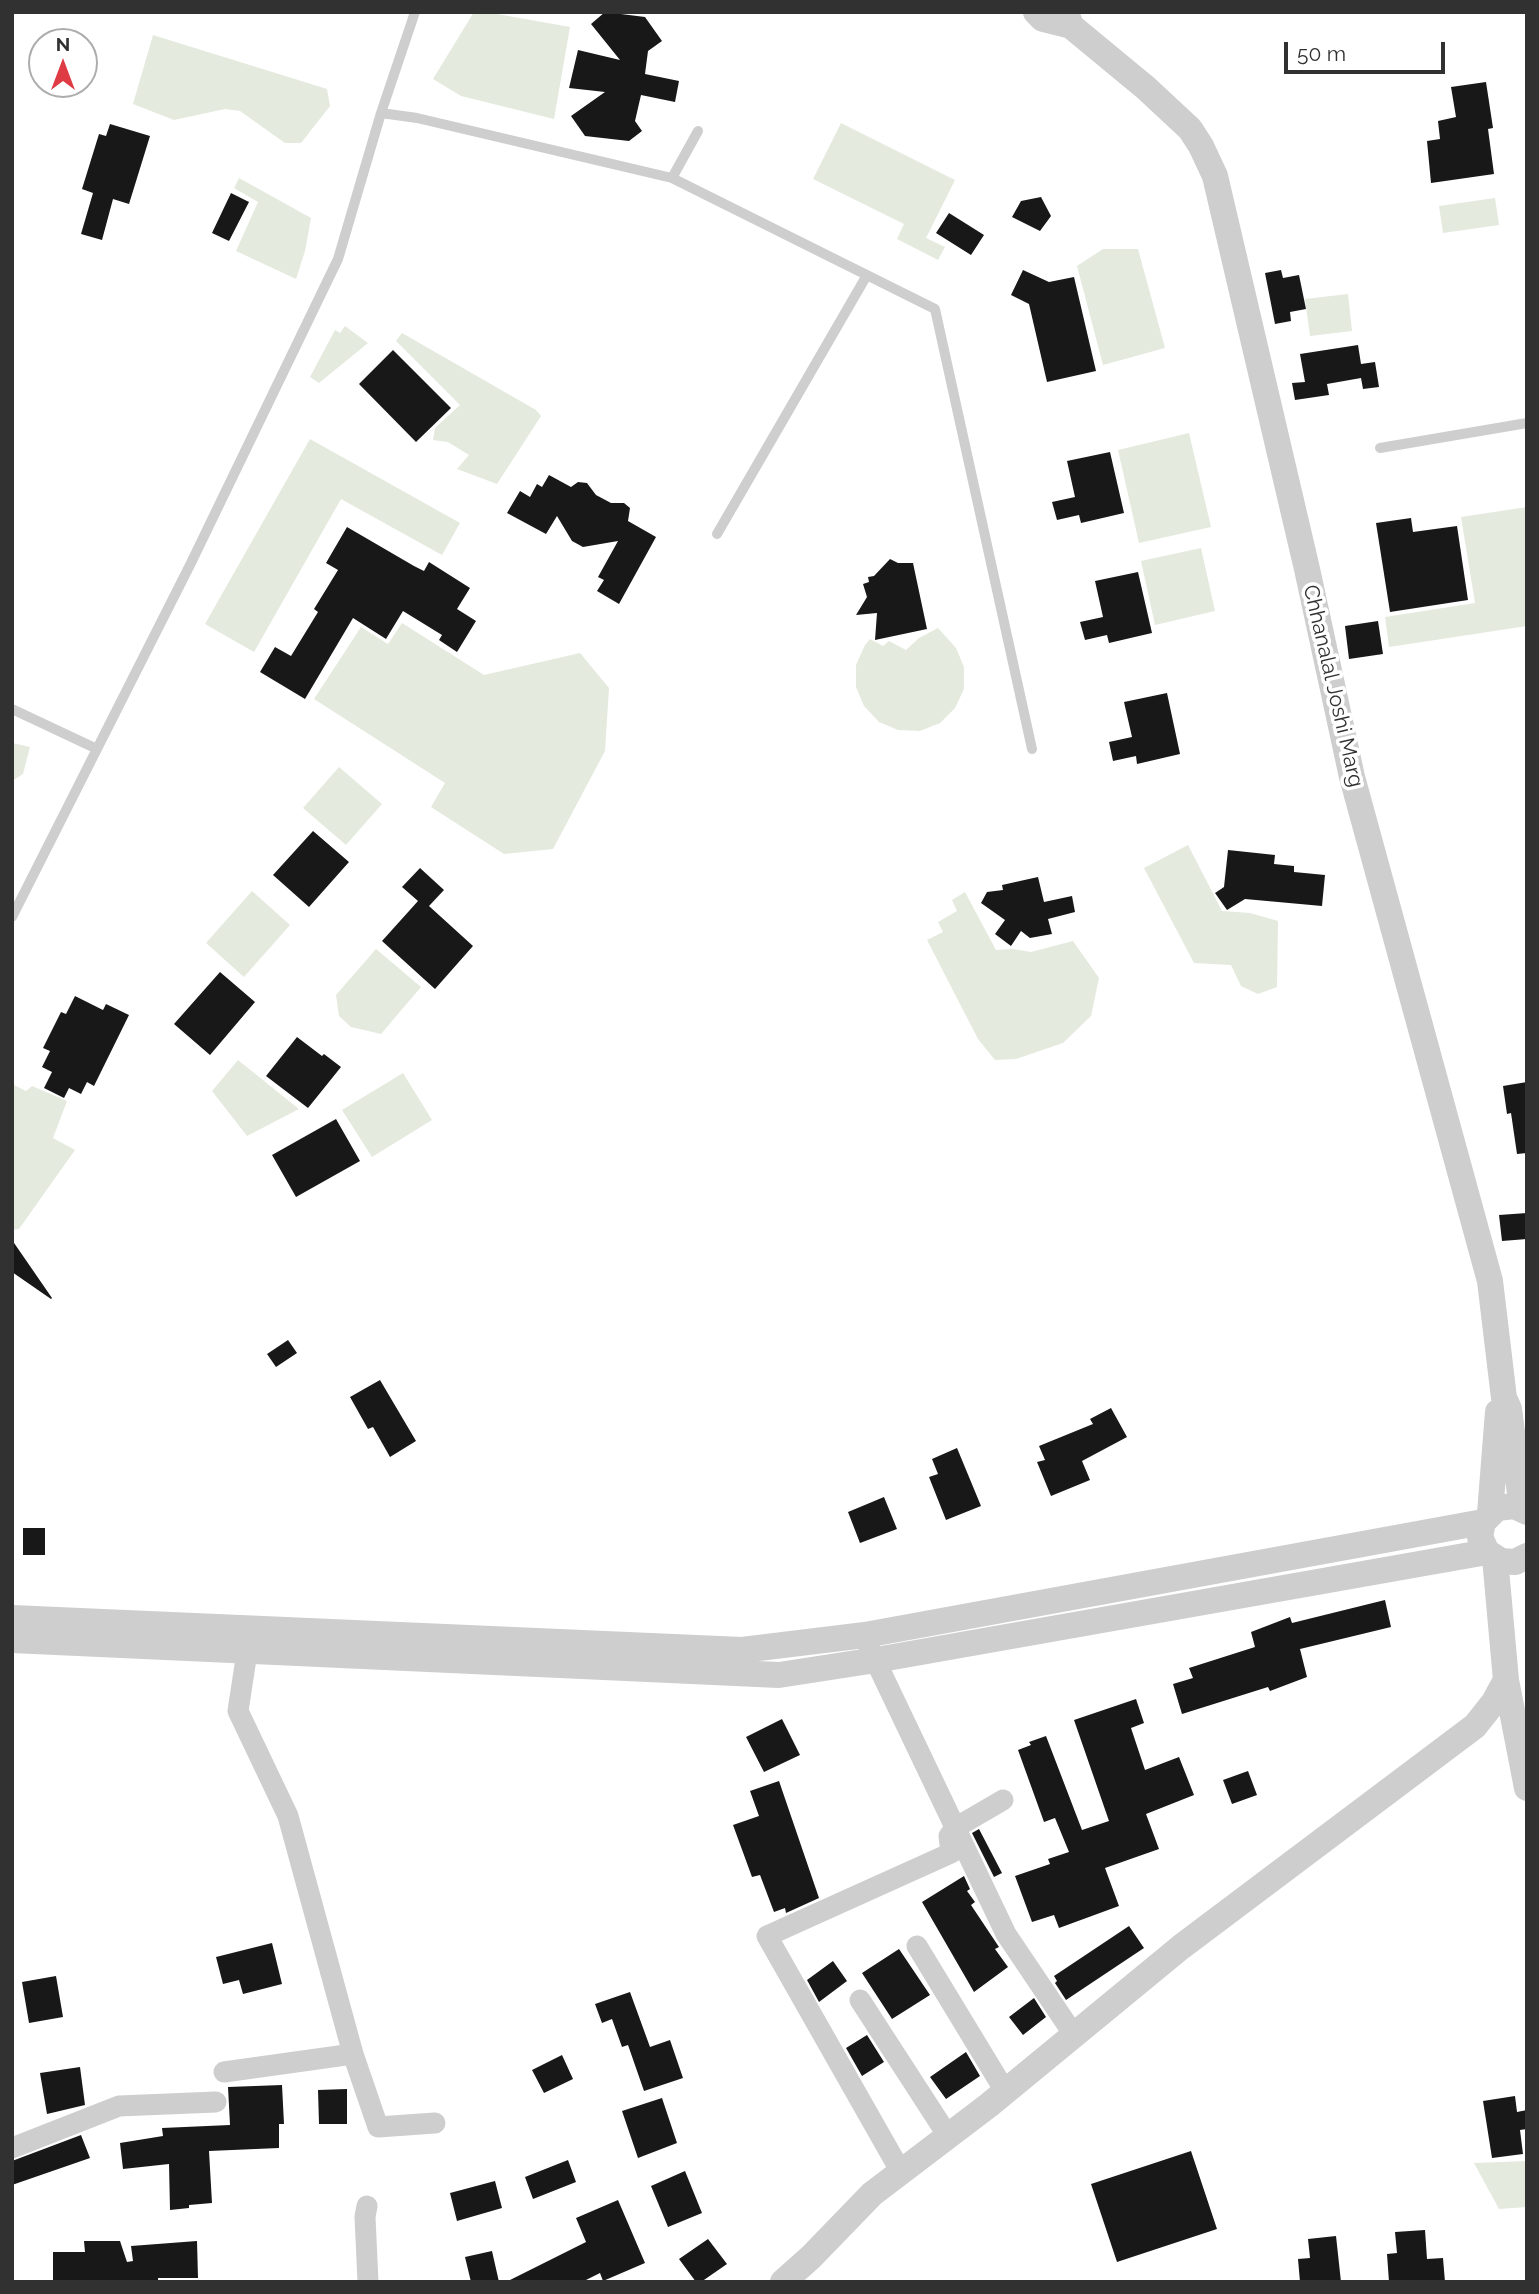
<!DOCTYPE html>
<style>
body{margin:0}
#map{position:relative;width:1539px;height:2294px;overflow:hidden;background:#fff;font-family:Raleway,sans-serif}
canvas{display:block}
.frame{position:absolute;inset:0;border:14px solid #313131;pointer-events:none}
.north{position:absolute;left:28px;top:28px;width:70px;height:70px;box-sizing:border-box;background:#fff;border:2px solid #adadad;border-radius:50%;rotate:0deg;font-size:19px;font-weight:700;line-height:28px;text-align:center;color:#313131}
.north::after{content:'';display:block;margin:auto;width:24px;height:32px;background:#df3b44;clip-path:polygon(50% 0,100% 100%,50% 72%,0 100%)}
.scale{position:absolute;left:1284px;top:42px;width:161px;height:32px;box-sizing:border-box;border:4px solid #313131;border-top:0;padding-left:9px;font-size:21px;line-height:24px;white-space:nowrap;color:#313131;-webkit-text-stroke:5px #fff;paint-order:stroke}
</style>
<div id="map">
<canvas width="1539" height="2294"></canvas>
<div class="frame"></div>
<div class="north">N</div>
<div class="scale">50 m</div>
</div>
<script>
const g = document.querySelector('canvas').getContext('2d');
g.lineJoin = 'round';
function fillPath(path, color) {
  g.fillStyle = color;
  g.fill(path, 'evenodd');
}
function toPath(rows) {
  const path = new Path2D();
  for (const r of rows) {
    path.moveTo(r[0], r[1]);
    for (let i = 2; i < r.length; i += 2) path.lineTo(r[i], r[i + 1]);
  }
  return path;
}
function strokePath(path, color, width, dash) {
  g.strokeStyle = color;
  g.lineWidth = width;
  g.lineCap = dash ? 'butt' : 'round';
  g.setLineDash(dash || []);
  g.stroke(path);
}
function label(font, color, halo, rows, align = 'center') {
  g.font = font + ' Raleway,sans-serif';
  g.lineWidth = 7;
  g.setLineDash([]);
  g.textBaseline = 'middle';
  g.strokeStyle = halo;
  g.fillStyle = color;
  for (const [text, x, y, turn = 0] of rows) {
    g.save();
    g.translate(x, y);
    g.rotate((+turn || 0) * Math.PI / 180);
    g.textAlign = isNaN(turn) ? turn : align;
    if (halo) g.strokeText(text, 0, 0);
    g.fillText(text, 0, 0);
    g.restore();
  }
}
fillPath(toPath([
 [474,12,486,12,570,27,554,119,461,96,433,79],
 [153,35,327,89,330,106,301,143,285,143,240,111,225,109,174,120,133,104],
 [841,123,955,180,926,238,945,247,938,260,897,239,904,224,813,179],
 [239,178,311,218,305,251,296,279,236,251,258,202,234,188],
 [1495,198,1499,225,1443,233,1439,206],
 [1103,249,1138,249,1165,348,1103,365,1077,266],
 [1348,294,1352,331,1310,336,1305,299],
 [345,326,368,343,319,383,310,377,335,330,340,333],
 [402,333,536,410,541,416,497,484,457,469,469,455,448,442,433,440,435,428,460,405,396,341],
 [1189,433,1211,527,1139,543,1118,450],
 [310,439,460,523,442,555,341,499,254,652,205,624],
 [1527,507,1527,626,1389,647,1385,617,1475,603,1461,517],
 [1201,548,1215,611,1155,625,1141,561],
 [402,623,484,675,580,653,609,688,605,751,553,849,504,854,431,807,445,783,314,699,361,627,388,644],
 [938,628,956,648,964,667,964,689,955,708,940,723,920,731,898,730,879,722,864,706,856,687,856,665,865,645,870,639,883,646,889,641,906,650,919,638],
 [12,743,30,747,23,774,12,781],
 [339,767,382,804,346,845,303,808],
 [1188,845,1222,911,1250,913,1278,921,1277,987,1258,994,1241,986,1231,965,1194,963,1144,868],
 [252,891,290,925,244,977,206,943],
 [965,892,996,950,1013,949,1031,952,1073,941,1099,978,1091,1016,1063,1043,1016,1059,995,1060,978,1039,927,940,943,932,938,922,957,911,952,900],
 [376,949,421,987,381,1034,351,1027,339,1016,336,995],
 [238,1060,299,1109,247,1136,212,1091],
 [403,1073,432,1120,372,1157,342,1110],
 [12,1084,26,1091,32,1086,67,1101,53,1138,75,1150,19,1229,12,1230],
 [1527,2161,1527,2207,1499,2209,1474,2163]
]), '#e4eadd');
fillPath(toPath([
 [605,12,645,17,662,41,648,51,645,74,679,81,675,102,641,95,635,121,642,131,629,141,585,136,571,116,605,92,569,88,578,50,620,60,591,24],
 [1486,82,1493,128,1488,129,1494,174,1431,183,1427,141,1440,139,1438,121,1456,117,1451,87],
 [110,124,150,136,129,204,113,199,102,240,81,234,93,193,82,189,99,134,106,136],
 [231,193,249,202,229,241,212,233],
 [1041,197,1051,216,1040,231,1012,217,1021,201],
 [949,213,984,235,971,255,936,233],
 [1023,270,1049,282,1074,277,1096,371,1047,382,1029,304,1011,295],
 [1281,270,1283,278,1299,275,1306,309,1290,312,1291,321,1275,324,1265,273],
 [1358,345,1361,364,1375,362,1379,387,1363,389,1361,378,1327,384,1329,395,1295,400,1292,383,1305,382,1300,354],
 [393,350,451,408,416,442,359,384],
 [1110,452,1124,513,1081,523,1079,515,1057,520,1052,502,1075,497,1067,461],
 [549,475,571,487,578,482,587,483,596,495,611,503,624,503,630,508,628,521,656,537,619,604,597,591,604,580,598,577,618,541,583,547,572,541,557,516,546,534,507,513,520,491,530,497,537,484,542,487],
 [1411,518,1413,532,1457,526,1468,600,1390,612,1376,523],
 [347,527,414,566,424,571,429,562,470,588,457,609,476,621,457,652,439,640,442,635,403,611,386,639,353,618,305,699,260,672,275,647,291,656,318,612,314,609,338,570,326,563],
 [890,559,898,563,913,563,927,629,875,640,877,613,856,615,867,597,863,584,869,582,868,577,874,576],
 [1138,572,1152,633,1109,643,1107,635,1085,640,1080,622,1103,617,1095,581],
 [1378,621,1383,654,1349,659,1345,626],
 [1167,693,1180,754,1137,764,1136,756,1113,761,1109,742,1132,737,1124,702],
 [313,831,349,862,309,907,273,875],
 [1228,850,1275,855,1274,864,1294,866,1294,872,1325,875,1322,906,1245,899,1227,910,1215,893,1224,887],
 [420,868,444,890,429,906,473,946,435,989,382,941,418,901,402,887],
 [1038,877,1044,902,1072,896,1075,912,1048,919,1052,934,1030,938,1021,931,1011,946,995,934,1005,920,981,903,987,892,1003,890,1002,885],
 [220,972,255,1002,210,1055,174,1024],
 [75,996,103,1010,106,1004,129,1015,94,1086,87,1082,81,1094,69,1088,64,1098,44,1088,52,1072,42,1067,50,1051,43,1048,61,1012,66,1014],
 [297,1037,322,1056,324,1054,341,1067,308,1108,266,1076],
 [1527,1082,1527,1153,1517,1154,1511,1113,1507,1114,1503,1086],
 [336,1119,360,1161,296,1197,272,1155],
 [1527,1213,1527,1239,1502,1241,1499,1215],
 [12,1240,52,1298,51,1299,12,1272],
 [288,1340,297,1353,276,1367,267,1354],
 [380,1380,416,1441,390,1457,373,1427,368,1429,350,1397],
 [1111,1408,1127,1437,1082,1461,1090,1480,1051,1496,1037,1462,1045,1460,1039,1446,1093,1424,1090,1419],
 [957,1448,981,1506,946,1520,929,1477,938,1474,932,1459],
 [884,1497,897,1529,860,1543,848,1512],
 [23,1528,45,1528,45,1555,23,1555],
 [1385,1600,1391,1627,1300,1649,1307,1677,1270,1691,1268,1687,1182,1714,1173,1684,1193,1678,1189,1668,1255,1647,1251,1632,1290,1617,1292,1623],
 [1136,1699,1144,1723,1131,1728,1145,1770,1179,1757,1194,1795,1146,1814,1159,1849,1105,1868,1119,1906,1059,1928,1054,1915,1032,1922,1015,1876,1050,1864,1048,1859,1069,1852,1055,1818,1044,1822,1018,1750,1031,1745,1029,1742,1046,1736,1082,1830,1109,1821,1074,1720],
 [782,1719,800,1755,764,1772,746,1737],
 [1248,1771,1257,1795,1232,1804,1223,1780],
 [779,1781,819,1898,786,1913,785,1908,774,1912,760,1875,752,1877,733,1825,759,1816,750,1791],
 [979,1829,1002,1873,994,1877,972,1833],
 [964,1876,970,1889,967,1891,975,1902,971,1905,999,1947,995,1949,1008,1967,974,1992,922,1902],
 [1129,1926,1144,1948,1066,2000,1055,1983,1057,1981,1054,1976],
 [272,1943,282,1984,243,1994,239,1980,223,1984,216,1957],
 [899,1949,930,1995,892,2019,862,1973],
 [833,1961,847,1981,819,2002,807,1980],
 [56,1976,63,2017,29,2023,22,1982],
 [630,1992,650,2047,670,2040,683,2078,644,2091,628,2045,622,2047,612,2019,602,2023,595,2004],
 [1034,1998,1046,2017,1023,2035,1009,2017],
 [867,2035,884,2062,862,2076,846,2048],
 [966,2052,980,2076,946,2099,930,2077],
 [562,2055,573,2079,544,2093,532,2070],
 [80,2067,85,2105,47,2114,40,2073],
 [282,2085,284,2124,279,2124,279,2148,209,2151,212,2203,189,2205,189,2208,170,2210,169,2164,123,2169,120,2143,163,2136,162,2128,230,2125,228,2087],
 [347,2089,347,2124,319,2124,318,2090],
 [1515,2096,1517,2112,1527,2110,1527,2129,1520,2130,1523,2154,1492,2158,1483,2101],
 [662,2098,677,2143,638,2158,622,2111],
 [81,2135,90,2158,12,2185,12,2161],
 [1191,2151,1217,2229,1117,2262,1091,2184],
 [568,2160,576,2182,533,2199,525,2177],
 [685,2171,702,2213,668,2227,651,2186],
 [495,2181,502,2208,457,2221,450,2193],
 [618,2200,645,2263,603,2281,600,2273,582,2282,506,2282,586,2242,576,2218],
 [1425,2230,1427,2259,1443,2258,1445,2282,1389,2282,1387,2254,1397,2253,1395,2232],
 [1336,2236,1341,2282,1300,2282,1298,2259,1310,2258,1308,2239],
 [708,2239,727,2264,701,2282,696,2282,679,2259],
 [84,2241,120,2241,127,2262,133,2261,131,2246,197,2241,198,2278,158,2278,158,2282,53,2282,53,2252,85,2252],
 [492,2251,499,2282,471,2282,465,2257]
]), '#181818');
strokePath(toPath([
 [381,113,417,118,672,178,935,309,1032,749],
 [672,178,698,131],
 [1380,448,1527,423],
 [717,534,867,275],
 [12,709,97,749],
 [12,917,191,563,338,259,381,113,415,12]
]), '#cecece', 10);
strokePath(toPath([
 [869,1647,1006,1934,1074,2035],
 [247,1652,238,1711,288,1816,353,2054,378,2127,435,2123],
 [917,1946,1005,2091],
 [860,2000,948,2136],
 [224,2072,353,2054],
 [12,2148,119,2106,216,2102],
 [901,2172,767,1936,951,1853,949,1836,955,1828,1003,1800],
 [367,2206,365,2217,368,2282]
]), '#cecece', 21);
strokePath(toPath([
 [1036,12,1043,19,1071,26],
 [1066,12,1071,26,1146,88,1190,129,1201,146,1215,176,1307,569,1352,777,1490,1281,1504,1398,1509,1409,1522,1509],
 [1527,1512,1514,1506,1497,1508,1483,1522,1480,1537,1487,1552,1501,1561,1515,1562,1527,1556],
 [1490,1513,1498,1412],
 [1495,1558,1506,1680,1527,1788],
 [12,1618,742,1650,865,1635,1483,1522],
 [12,1640,779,1675,876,1660,1487,1552],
 [783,2282,811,2257,872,2194,989,2105,1181,1947,1475,1726,1494,1702,1506,1680]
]), '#cecece', 26);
label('21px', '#313131', '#fff', [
 ["Chhanalal Joshi Marg",1333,686,77]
]);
</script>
